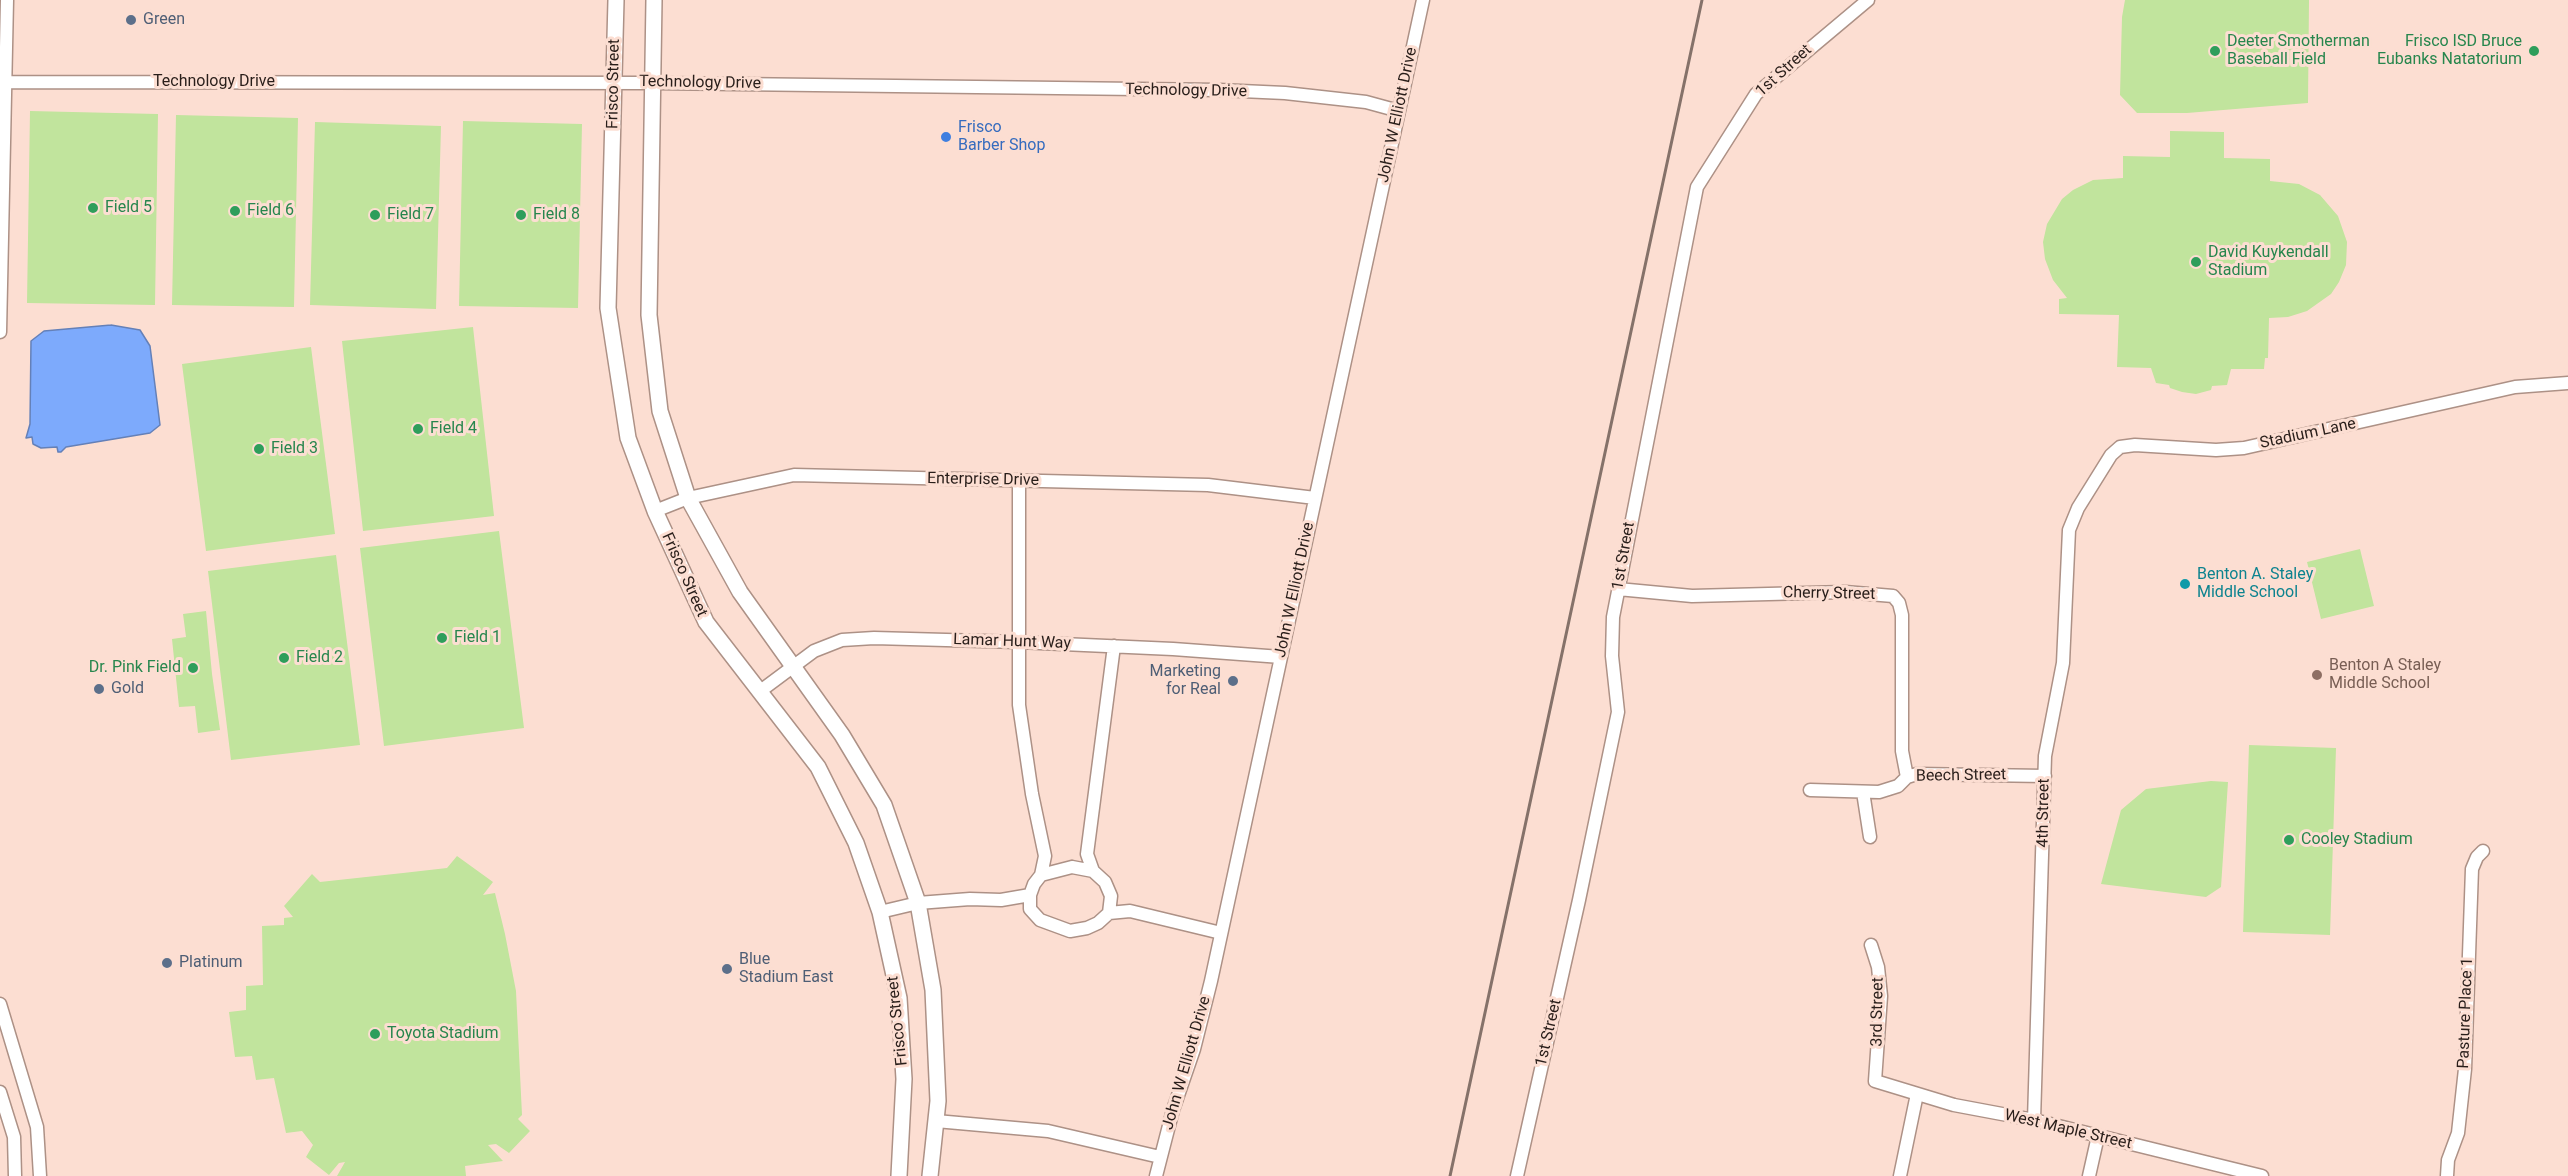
<!DOCTYPE html>
<style>
body{margin:0}
canvas{display:block;background:#fcded2}
</style>
<canvas width="2568" height="1176"></canvas>
<script>
const g = document.querySelector('canvas').getContext('2d');
g.lineJoin = 'round';
function fillPath(path, color) {
  g.fillStyle = color;
  g.fill(path, 'evenodd');
}
function toPath(rows) {
  const path = new Path2D();
  for (const r of rows) {
    path.moveTo(r[0], r[1]);
    for (let i = 2; i < r.length; i += 2) path.lineTo(r[i], r[i + 1]);
  }
  return path;
}
function strokePath(path, color, width, dash) {
  g.strokeStyle = color;
  g.lineWidth = width;
  g.lineCap = dash ? 'butt' : 'round';
  g.setLineDash(dash || []);
  g.stroke(path);
}
function label(font, color, halo, rows, align = 'center') {
  g.font = font + ' Roboto,sans-serif';
  g.lineWidth = 6;
  g.setLineDash([]);
  g.textBaseline = 'middle';
  g.strokeStyle = halo;
  g.fillStyle = color;
  for (const [text, x, y, turn = 0] of rows) {
    g.save();
    g.translate(x, y);
    g.rotate((+turn || 0) * Math.PI / 180);
    g.textAlign = isNaN(turn) ? turn : align;
    if (halo) g.strokeText(text, 0, 0);
    g.fillText(text, 0, 0);
    g.restore();
  }
}
fillPath(toPath([
 [2125,0,2309,0,2308,103,2187,113,2137,113,2120,95,2122,17],
 [30,111,158,114,155,305,27,303],
 [176,115,298,118,294,307,172,305],
 [463,121,582,124,578,308,459,306],
 [315,122,441,126,436,309,310,305],
 [2170,131,2224,132,2224,158,2270,159,2270,181,2299,184,2320,195,2338,216,2347,242,2346,265,2339,282,2331,294,2307,311,2288,317,2269,318,2268,358,2265,358,2264,369,2231,369,2227,385,2212,386,2211,390,2196,394,2182,392,2170,388,2169,385,2156,383,2151,368,2117,367,2119,315,2059,314,2059,299,2067,298,2053,280,2045,259,2043,242,2047,224,2062,199,2073,190,2093,180,2123,178,2123,156,2170,157],
 [473,327,494,516,363,531,342,341],
 [311,347,335,534,206,551,182,364],
 [499,531,524,728,384,746,360,548],
 [2360,549,2374,606,2321,619,2307,562],
 [336,555,360,745,231,760,208,571],
 [206,611,212,674,220,730,198,733,195,706,179,707,172,639,186,637,183,614],
 [2249,745,2336,748,2330,935,2243,932],
 [2211,781,2228,782,2221,887,2206,897,2101,884,2121,810,2146,789],
 [457,856,493,882,483,895,495,893,505,934,516,991,522,1115,518,1119,530,1131,509,1153,496,1144,488,1145,503,1161,465,1166,466,1176,337,1176,345,1162,339,1163,329,1175,306,1157,313,1145,302,1131,286,1133,274,1078,256,1080,252,1056,235,1057,229,1012,246,1010,246,986,263,985,262,926,284,925,284,918,293,917,284,906,312,874,320,882,403,873,447,868]
]), '#c1e49d');
const water = toPath([
 [111,325,140,330,150,346,160,425,150,433,66,447,61,452,58,452,57,447,41,448,33,444,32,437,26,438,30,424,31,341,44,331,111,325]
]);
fillPath(water, '#7daafc');
strokePath(water, '#6480b8', 1.5);
const minor = toPath([
 [0,82,653,83,1219,90,1285,93,1366,102,1399,111],
 [0,332,7,0],
 [1019,480,1019,705,1032,794,1045,856,1041,875],
 [655,511,688,498,794,475,1208,485,1315,498],
 [1618,589,1692,596,1845,592,1893,596,1899,603,1902,615,1902,751,1907,777],
 [759,692,814,651,842,640,874,638,1018,642,1173,649,1281,657],
 [1810,790,1879,792,1898,786,1907,777,1917,774,2045,776],
 [1863,792,1870,837],
 [1072,867,1093,871,1105,882,1111,896,1109,913,1098,923,1087,928,1070,931,1040,920,1030,909,1030,895,1034,884,1041,875,1072,867],
 [1093,871,1087,854,1114,646],
 [880,912,918,903,970,899,1001,900,1030,895],
 [1109,913,1130,911,1221,933],
 [1871,945,1878,967,1881,996,1875,1081,1954,1105,2034,1120,2262,1176],
 [0,1004,37,1127,40,1176],
 [0,1092,14,1137,15,1176],
 [2034,1120,2045,756,2063,663,2069,530,2078,508,2111,455,2120,447,2135,445,2216,450,2244,448,2515,387,2568,383],
 [936,1121,1048,1131,1160,1157],
 [1156,1176,1173,1110,1194,1049,1211,981,1423,0],
 [1517,1176,1579,900,1618,712,1612,656,1613,617,1697,187,1756,94,1868,0],
 [1900,1176,1917,1094],
 [2089,1176,2098,1136],
 [2447,1176,2448,1160,2458,1133,2465,1069,2472,869,2477,857,2483,851]
]);
const tertiary = toPath([
 [616,0,608,308,628,438,655,511,706,622,818,767,856,843,880,912,899,998,904,1079,899,1176],
 [654,0,649,315,660,411,688,498,740,592,842,735,884,805,918,903,933,990,938,1101,930,1176]
]);
strokePath(minor, '#ad9186', 15);
strokePath(tertiary, '#ad9186', 18);
strokePath(minor, '#fff', 12);
strokePath(tertiary, '#fff', 15);
strokePath(toPath([
 [1450,1176,1702,0]
]), '#85726a', 3);
for (const [x, y, r, color] of [
 [131,20,6,"#5c6f8a"],
 [2215,51,6,"#2e9e5b"],
 [2534,51,6,"#2e9e5b"],
 [946,137,6,"#3f7fe0"],
 [93,208,6,"#2e9e5b"],
 [235,211,6,"#2e9e5b"],
 [375,215,6,"#2e9e5b"],
 [521,215,6,"#2e9e5b"],
 [2196,262,6,"#2e9e5b"],
 [418,429,6,"#2e9e5b"],
 [259,449,6,"#2e9e5b"],
 [2185,584,6,"#0f9aa8"],
 [442,638,6,"#2e9e5b"],
 [284,658,6,"#2e9e5b"],
 [193,668,6,"#2e9e5b"],
 [2317,675,6,"#8d6e63"],
 [1233,681,6,"#5c6f8a"],
 [99,689,6,"#5c6f8a"],
 [2289,840,6,"#2e9e5b"],
 [167,963,6,"#5c6f8a"],
 [727,969,6,"#5c6f8a"],
 [375,1034,6,"#2e9e5b"]
]) {
  const dot = new Path2D();
  dot.arc(x, y, r, 0, 2 * Math.PI);
  g.fillStyle = color;
  g.fill(dot);
  strokePath(dot, '#fcded2', 2);
}
label('16px', '#4e5e75', '#fcded2', [
 ["Green",143,20],
 ["Marketing",1221,672,"right"],
 ["for Real",1221,690,"right"],
 ["Gold",111,689],
 ["Blue",739,960],
 ["Stadium East",739,978],
 ["Platinum",179,963]
], 'left');
label('16px', '#27864d', '#fcded2', [
 ["Deeter Smotherman",2227,42],
 ["Baseball Field",2227,60],
 ["Frisco ISD Bruce",2522,42,"right"],
 ["Eubanks Natatorium",2522,60,"right"],
 ["Field 5",105,208],
 ["Field 6",247,211],
 ["Field 7",387,215],
 ["Field 8",533,215],
 ["David Kuykendall",2208,253],
 ["Stadium",2208,271],
 ["Field 4",430,429],
 ["Field 3",271,449],
 ["Field 1",454,638],
 ["Field 2",296,658],
 ["Dr. Pink Field",181,668,"right"],
 ["Cooley Stadium",2301,840],
 ["Toyota Stadium",387,1034]
], 'left');
label('16px', '#291e1a', '#fcded2', [
 ["1st Street",1784,71,-42],
 ["Technology Drive",214,82],
 ["Technology Drive",700,83,1],
 ["Frisco Street",614,84,-89],
 ["Technology Drive",1186,91,1],
 ["John W Elliott Drive",1398,115,-78],
 ["Stadium Lane",2308,434,-12],
 ["Enterprise Drive",983,480,1],
 ["1st Street",1624,556,-80],
 ["Frisco Street",684,575,66],
 ["John W Elliott Drive",1295,590,-78],
 ["Cherry Street",1829,594,1],
 ["Lamar Hunt Way",1012,642,2],
 ["Beech Street",1961,776,-1],
 ["4th Street",2044,813,-89],
 ["3rd Street",1878,1012,-89],
 ["Pasture Place 1",2466,1013,-88],
 ["Frisco Street",898,1021,-96],
 ["1st Street",1549,1033,-77],
 ["John W Elliott Drive",1187,1063,-74],
 ["West Maple Street",2068,1130,13]
]);
label('16px', '#366cbe', '#fcded2', [
 ["Frisco",958,128],
 ["Barber Shop",958,146]
], 'left');
label('16px', '#0d838f', '#fcded2', [
 ["Benton A. Staley",2197,575],
 ["Middle School",2197,593]
], 'left');
label('16px', '#785e54', '#fcded2', [
 ["Benton A Staley",2329,666],
 ["Middle School",2329,684]
], 'left');
</script>
